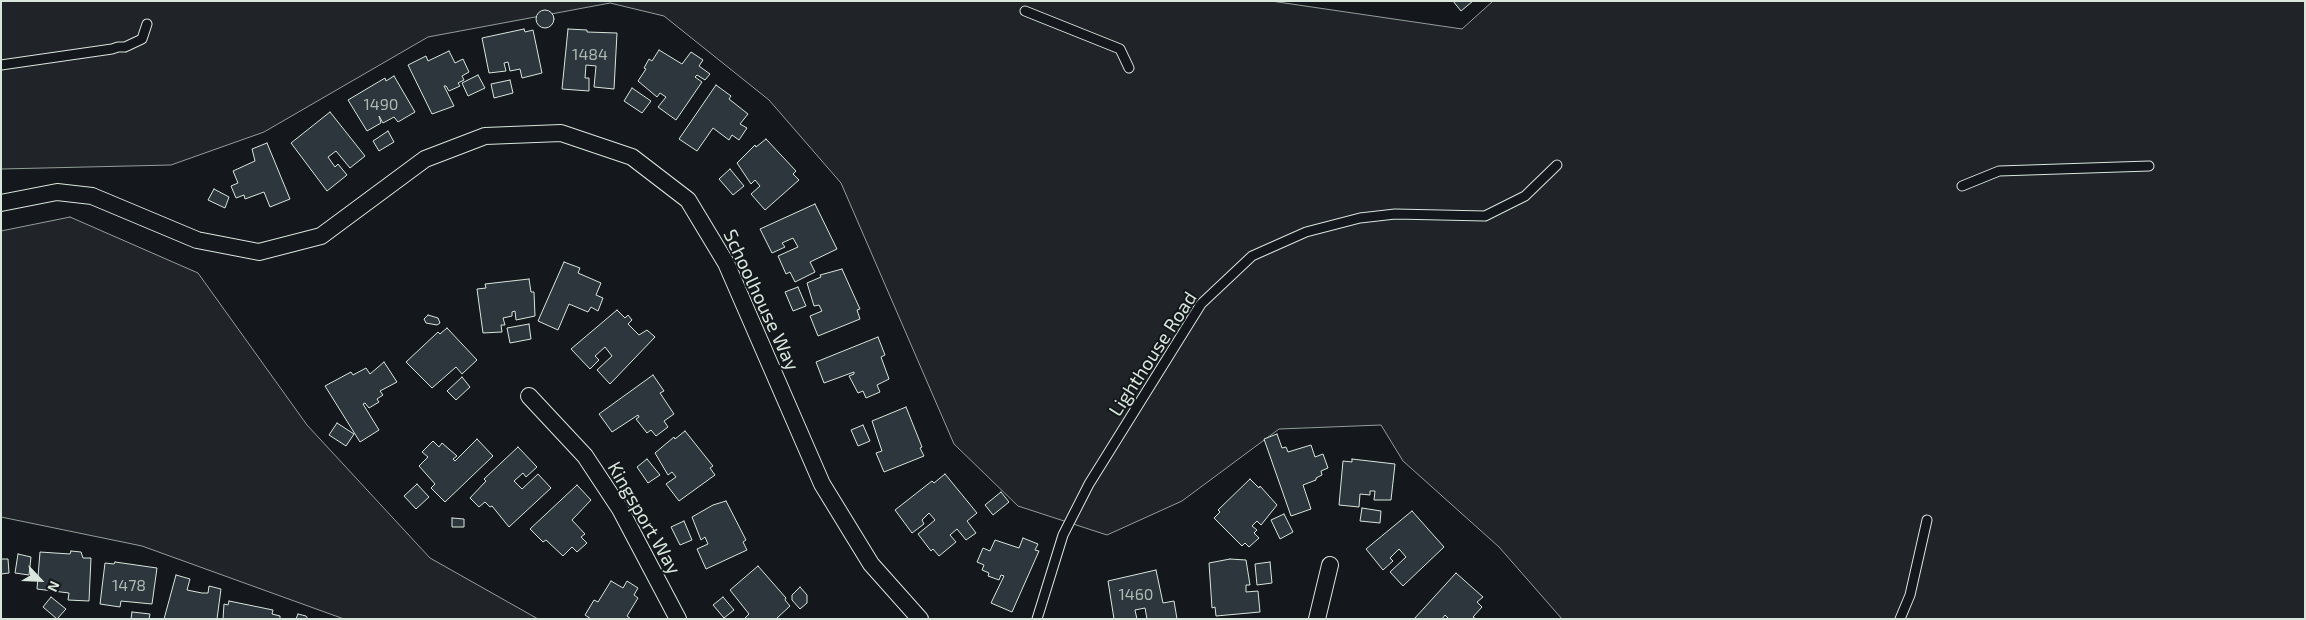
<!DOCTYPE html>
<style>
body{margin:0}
#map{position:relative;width:2306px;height:620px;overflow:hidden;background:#14181c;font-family:"Exo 2",sans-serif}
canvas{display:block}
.frame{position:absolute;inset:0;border:2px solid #d8e6dc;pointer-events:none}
.north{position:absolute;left:15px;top:555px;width:50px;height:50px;-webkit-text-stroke:4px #14181c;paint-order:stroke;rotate:115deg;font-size:14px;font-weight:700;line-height:20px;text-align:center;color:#d8e6dc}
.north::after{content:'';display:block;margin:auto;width:18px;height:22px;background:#d8e6dc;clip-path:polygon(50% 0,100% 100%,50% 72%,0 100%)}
</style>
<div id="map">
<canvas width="2306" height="620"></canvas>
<div class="frame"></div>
<div class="north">N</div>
</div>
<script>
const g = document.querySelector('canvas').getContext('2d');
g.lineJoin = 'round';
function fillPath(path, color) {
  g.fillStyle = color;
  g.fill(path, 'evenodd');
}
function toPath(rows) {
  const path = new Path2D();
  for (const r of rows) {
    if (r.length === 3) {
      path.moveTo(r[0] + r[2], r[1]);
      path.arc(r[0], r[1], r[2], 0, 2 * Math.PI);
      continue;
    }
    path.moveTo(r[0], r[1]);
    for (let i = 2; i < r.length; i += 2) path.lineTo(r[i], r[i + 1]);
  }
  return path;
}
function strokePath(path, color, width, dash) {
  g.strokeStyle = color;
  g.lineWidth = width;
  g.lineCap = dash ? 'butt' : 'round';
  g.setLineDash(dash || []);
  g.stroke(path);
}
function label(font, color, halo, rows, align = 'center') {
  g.font = font + ' "Exo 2",sans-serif';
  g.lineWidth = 4;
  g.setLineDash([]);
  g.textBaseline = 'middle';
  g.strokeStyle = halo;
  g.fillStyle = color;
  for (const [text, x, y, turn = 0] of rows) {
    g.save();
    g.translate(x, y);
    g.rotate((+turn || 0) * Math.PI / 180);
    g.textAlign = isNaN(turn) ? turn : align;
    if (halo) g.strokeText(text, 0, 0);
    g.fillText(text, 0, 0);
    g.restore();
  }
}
const green = toPath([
 [1,1,1271,1,1462,29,1493,1,2305,1,2305,619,1562,619,1499,547,1403,461,1381,425,1279,429,1182,501,1107,535,1018,506,954,444,841,183,769,100,664,16,610,3,428,37,264,132,171,165,1,169,1,1],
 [70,217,198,273,307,425,430,558,538,619,344,619,142,546,1,517,1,231,70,217]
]);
fillPath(green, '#202428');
strokePath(green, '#939e99', 1);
const building = toPath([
 [1453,1,1473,1,1461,11,1453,1],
 [545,19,9],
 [524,29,525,32,533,30,542,73,522,78,520,69,510,71,508,62,504,63,506,71,489,73,482,38,524,29],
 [568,29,587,30,587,32,617,33,614,89,594,87,596,66,586,65,585,78,589,78,589,91,562,89,568,29],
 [659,50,682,64,691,52,703,60,699,66,710,74,705,80,697,75,695,77,702,82,676,120,658,107,666,97,660,93,657,97,638,81,646,69,644,68,649,59,652,61,659,50],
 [449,51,455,63,463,59,469,72,462,76,464,80,458,83,460,86,449,91,446,86,444,86,454,106,432,114,408,65,426,56,428,61,449,51],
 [478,75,485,88,468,96,462,83,478,75],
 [394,76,415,112,398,122,394,117,383,123,379,116,381,123,367,131,348,100,385,78,386,81,394,76],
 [510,80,513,93,494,98,491,84,510,80],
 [716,85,731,96,729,99,748,114,740,124,747,128,739,140,732,135,729,140,713,128,697,151,679,139,716,85],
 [632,88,651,101,642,113,624,101,632,88],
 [330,112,365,156,350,168,336,151,328,157,335,167,338,164,347,175,327,191,291,143,330,112],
 [388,131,394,142,379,151,373,141,388,131],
 [766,139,796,171,793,174,799,180,765,210,751,194,760,186,755,180,751,184,737,163,755,145,756,147,766,139],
 [267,143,290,199,270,207,264,192,245,199,244,195,236,198,231,186,238,183,233,171,255,161,252,149,267,143],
 [730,169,744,186,733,195,719,179,730,169],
 [214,189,229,197,225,208,208,200,214,189],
 [815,204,837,249,810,262,815,272,795,282,790,272,786,274,778,256,798,247,793,238,782,243,785,247,772,253,760,229,815,204],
 [564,262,580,268,578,273,601,283,596,295,603,298,598,311,591,307,588,312,569,304,558,330,538,321,564,262],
 [842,269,860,309,857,310,860,319,818,336,810,316,822,311,819,305,814,306,807,283,821,277,820,275,842,269],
 [529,279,531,292,534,292,535,316,516,320,515,311,512,312,512,316,503,318,505,325,501,325,502,332,483,333,477,289,486,288,485,284,529,279],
 [798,287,806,306,793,311,785,292,798,287],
 [617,310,625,318,628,315,632,320,628,324,639,335,647,330,655,337,610,384,597,370,612,356,605,347,595,356,599,360,590,369,571,349,617,310],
 [428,315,438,318,440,323,437,325,426,323,424,319,428,315],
 [529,324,531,339,510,343,507,328,529,324],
 [447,328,477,360,462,374,456,367,432,388,406,362,438,332,440,334,447,328],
 [878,337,885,355,881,357,889,379,877,385,880,392,866,398,863,391,858,393,849,376,854,374,854,372,824,383,816,362,878,337],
 [384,362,397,382,380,391,383,395,377,399,379,402,369,408,365,403,363,404,379,430,360,442,325,386,351,372,353,375,366,368,370,374,384,362],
 [653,375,664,391,660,393,674,414,664,421,668,427,656,436,651,430,647,433,636,419,639,417,638,415,612,432,599,414,653,375],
 [462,377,470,387,456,400,447,391,462,377],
 [906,407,922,447,920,448,924,456,884,472,876,453,882,451,872,421,906,407],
 [337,423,354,434,346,446,329,435,337,423],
 [863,425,870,441,858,446,851,430,863,425],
 [685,431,713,466,710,468,715,475,679,501,666,484,676,477,672,472,668,475,655,453,674,437,675,439,685,431],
 [1277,434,1282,448,1286,447,1288,452,1311,445,1315,457,1323,454,1328,468,1321,471,1322,475,1316,478,1316,480,1303,485,1311,509,1291,516,1264,439,1277,434],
 [477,439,493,456,445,502,431,488,435,484,419,466,428,457,422,452,433,441,439,447,442,443,457,456,453,459,455,461,477,439],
 [518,447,537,467,526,477,523,473,514,481,522,489,538,474,551,488,509,527,492,506,490,507,485,502,479,507,470,498,486,481,484,479,518,447],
 [647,459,660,475,648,483,637,467,647,459],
 [1352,459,1395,464,1391,500,1374,500,1375,491,1370,491,1370,495,1360,494,1359,507,1339,505,1343,461,1352,462,1352,459],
 [945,474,977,513,967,521,976,533,966,540,957,529,950,535,956,542,939,556,933,549,931,551,918,534,935,520,929,513,922,520,924,524,912,533,895,510,932,481,934,483,945,474],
 [1250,479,1259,488,1260,486,1277,505,1261,525,1257,521,1252,526,1257,530,1254,533,1259,538,1249,547,1245,543,1242,546,1214,518,1220,512,1218,510,1250,479],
 [417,484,429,497,416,509,404,496,417,484],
 [577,485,591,500,572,520,585,534,581,537,587,543,577,552,572,547,563,556,546,540,543,542,530,529,577,485],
 [1001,492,1009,502,993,515,985,505,1001,492],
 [726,501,746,540,743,542,747,550,706,569,697,549,708,544,705,537,701,540,692,517,713,505,726,501],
 [1362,508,1381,511,1380,523,1360,521,1362,508],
 [1412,511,1444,547,1403,586,1390,572,1406,557,1399,549,1390,558,1393,561,1383,570,1366,549,1412,511],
 [1284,514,1293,532,1280,539,1271,520,1284,514],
 [452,518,464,519,464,527,452,527,452,518],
 [684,521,692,540,680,545,671,527,684,521],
 [1023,538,1038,544,1035,550,1039,551,1012,612,991,603,1004,576,1001,575,999,580,988,576,989,573,982,570,984,565,977,562,983,548,990,551,995,540,1019,548,1023,538],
 [71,551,81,552,83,558,91,558,89,601,68,600,69,593,37,589,40,552,70,554,71,551],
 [18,554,31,557,29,575,15,573,18,554],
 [1,559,8,559,9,573,1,574,1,579,1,559],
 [1230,559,1246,560,1250,585,1246,585,1246,592,1258,591,1260,612,1216,616,1215,607,1212,608,1209,563,1230,559],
 [115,562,157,568,152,604,121,601,120,607,100,604,105,563,114,564,115,562],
 [1270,562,1272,583,1257,585,1255,564,1270,562],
 [758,566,786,598,785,600,790,606,776,619,744,619,749,614,730,590,758,566],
 [1156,570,1163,603,1174,601,1177,619,1147,619,1145,608,1135,610,1137,619,1114,619,1108,581,1156,570],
 [1456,573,1483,597,1477,602,1482,607,1473,617,1476,619,1449,619,1445,615,1442,619,1414,619,1456,573],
 [176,575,190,579,187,590,202,593,208,593,209,586,221,589,217,619,164,619,176,575],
 [611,581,623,588,627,581,638,588,634,595,638,598,627,616,631,619,591,619,585,615,594,600,598,602,611,581],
 [800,587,807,595,807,603,800,609,792,600,792,595,800,587],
 [51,597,66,609,57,619,43,607,51,597],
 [723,597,734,610,724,618,713,605,723,597],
 [229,601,273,610,272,614,280,616,280,619,223,619,224,604,228,605,229,601],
 [132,612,150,614,149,619,131,619,132,612],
 [298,614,306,616,308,619,296,619,298,614]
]);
fillPath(building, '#2c363c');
strokePath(building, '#d8e6dc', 1);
const service = toPath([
 [1025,11,1120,49,1129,68],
 [1,65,112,49,118,47,125,47,142,39,147,24],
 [1962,186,1999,171,2149,166],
 [1037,619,1063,535,1089,484,1201,304,1252,256,1306,232,1360,218,1395,214,1485,216,1525,196,1557,165],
 [1900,619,1910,595,1927,520]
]);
const minor = toPath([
 [1,203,57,192,92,196,197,240,259,252,321,236,425,159,485,136,561,133,632,157,688,200,726,263,822,484,871,564,920,619],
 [529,396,585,456,620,509,678,619],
 [1317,619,1330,565]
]);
strokePath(service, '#d8e6dc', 11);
strokePath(minor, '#d8e6dc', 18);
strokePath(service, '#14181c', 9);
strokePath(minor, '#14181c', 16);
label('16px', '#adbab4', null, [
 ["1484",590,55],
 ["1490",381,105],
 ["1478",129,586],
 ["1460",1136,595]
]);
label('19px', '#d8e6dc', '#14181c', [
 ["Schoolhouse Way",761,300,65],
 ["Lighthouse Road",1153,354,-57],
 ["Kingsport Way",644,518,60]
]);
</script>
